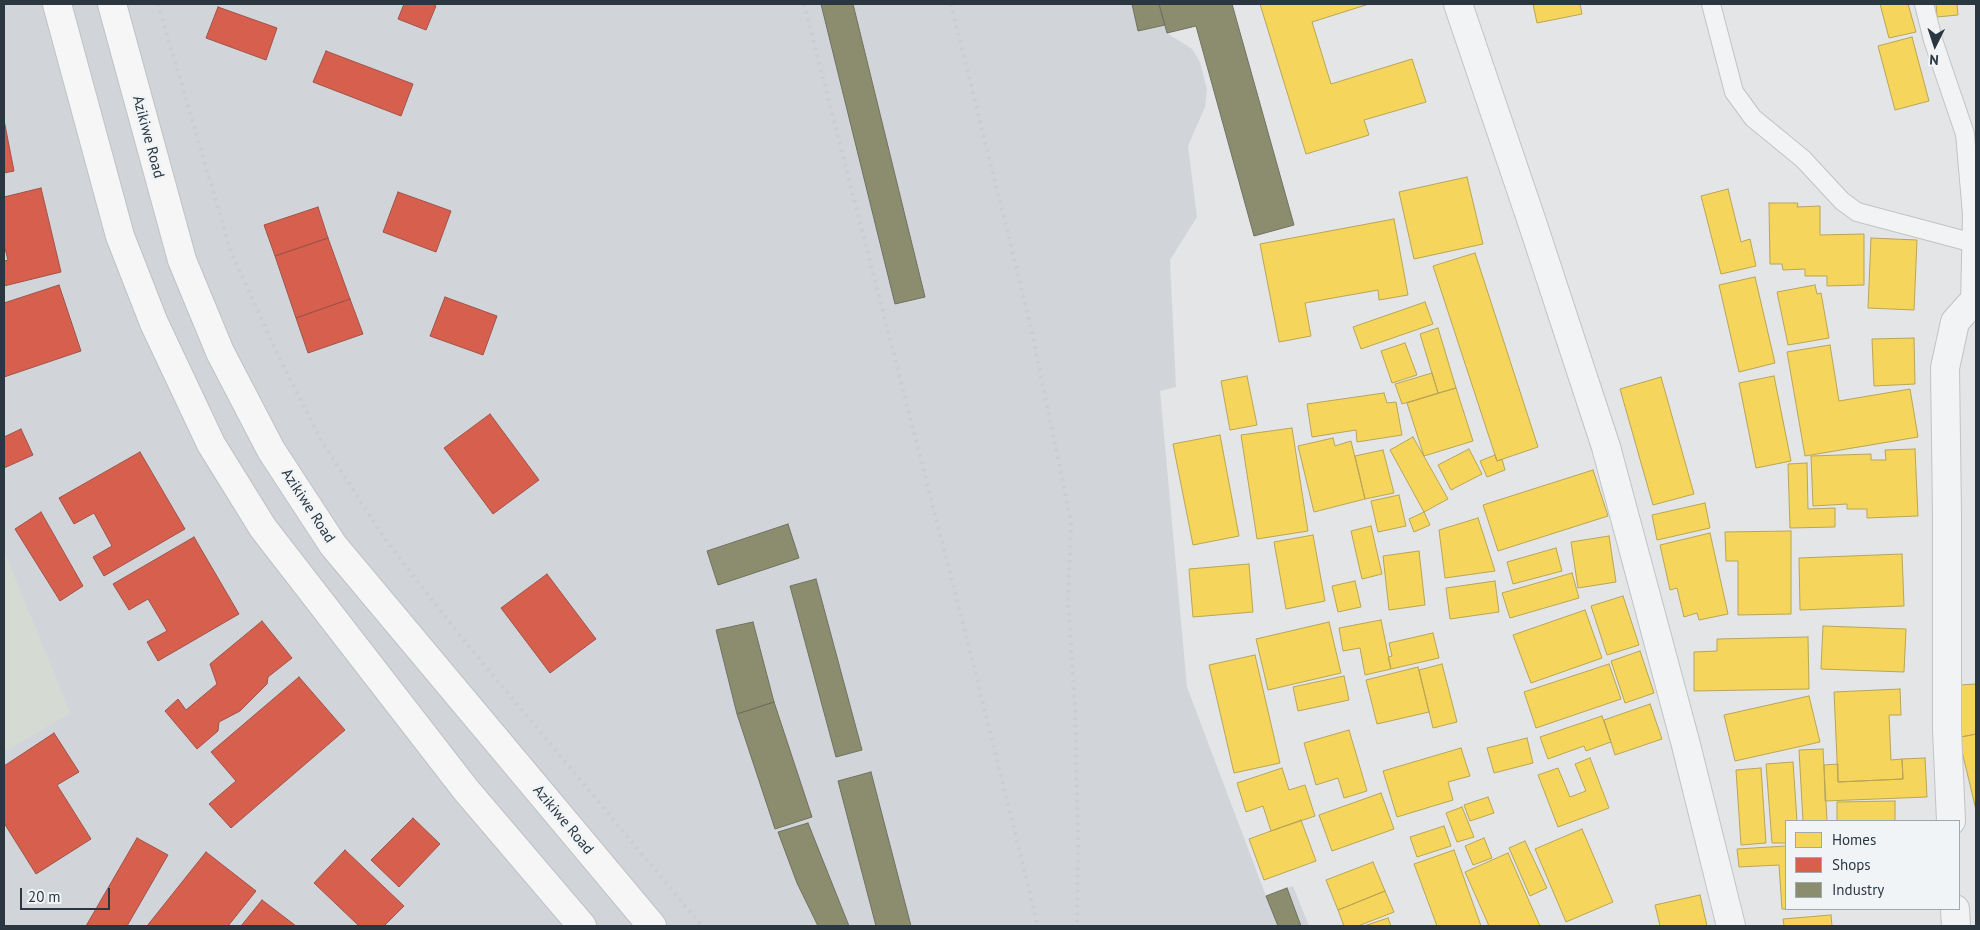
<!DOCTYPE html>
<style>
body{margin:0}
#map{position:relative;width:1980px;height:930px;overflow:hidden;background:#e3e5e7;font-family:"PT Sans",sans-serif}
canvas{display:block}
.frame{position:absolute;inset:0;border:5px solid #2a3640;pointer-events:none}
.legend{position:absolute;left:1785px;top:820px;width:175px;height:90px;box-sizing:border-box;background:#f0f4f6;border:1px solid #a1a8ad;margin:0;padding:6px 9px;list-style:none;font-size:15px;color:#2a3640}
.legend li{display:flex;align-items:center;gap:10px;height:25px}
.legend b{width:25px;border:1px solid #a1a8ad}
.north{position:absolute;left:1910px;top:20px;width:50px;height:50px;-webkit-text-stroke:4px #f0f4f6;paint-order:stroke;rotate:184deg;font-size:14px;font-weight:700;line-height:20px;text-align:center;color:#2a3640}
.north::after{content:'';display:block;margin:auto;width:18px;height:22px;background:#2a3640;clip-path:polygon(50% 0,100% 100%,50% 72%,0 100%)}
.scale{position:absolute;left:20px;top:888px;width:90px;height:22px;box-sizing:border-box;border:2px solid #2a3640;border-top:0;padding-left:6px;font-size:15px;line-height:18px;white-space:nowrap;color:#2a3640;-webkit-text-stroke:4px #f0f4f6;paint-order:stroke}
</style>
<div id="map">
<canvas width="1980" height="930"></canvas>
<div class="frame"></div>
<ul class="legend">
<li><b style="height:14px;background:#f6d55c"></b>Homes</li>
<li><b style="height:14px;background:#d6604d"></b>Shops</li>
<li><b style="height:14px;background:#8c8c6e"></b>Industry</li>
</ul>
<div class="north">N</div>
<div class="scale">20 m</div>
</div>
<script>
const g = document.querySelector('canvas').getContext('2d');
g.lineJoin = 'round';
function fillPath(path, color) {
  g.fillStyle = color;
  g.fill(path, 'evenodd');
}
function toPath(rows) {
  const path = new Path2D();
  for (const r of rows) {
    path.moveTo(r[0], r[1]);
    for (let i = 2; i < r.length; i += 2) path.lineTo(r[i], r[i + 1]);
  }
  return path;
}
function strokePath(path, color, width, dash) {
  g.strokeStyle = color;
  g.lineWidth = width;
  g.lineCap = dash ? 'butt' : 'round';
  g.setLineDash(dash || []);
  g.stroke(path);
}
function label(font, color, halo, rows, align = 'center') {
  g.font = font + ' "PT Sans",sans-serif';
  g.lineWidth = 5;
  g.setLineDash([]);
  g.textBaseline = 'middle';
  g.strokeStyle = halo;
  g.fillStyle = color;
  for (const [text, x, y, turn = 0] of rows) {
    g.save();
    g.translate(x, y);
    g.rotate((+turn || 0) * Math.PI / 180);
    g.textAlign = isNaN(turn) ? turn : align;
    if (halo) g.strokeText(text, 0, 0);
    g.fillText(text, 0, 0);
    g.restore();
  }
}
fillPath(toPath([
 [4,4,1159,4,1167,33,1192,49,1200,62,1207,90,1205,107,1188,146,1197,217,1170,260,1176,387,1160,391,1187,687,1266,896,1293,886,1309,926,4,926]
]), '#d1d5da');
fillPath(toPath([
 [4,550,70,713,4,752]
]), '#d5dbd3');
const homes = toPath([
 [1260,4,1369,4,1312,22,1331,84,1412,59,1426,102,1364,120,1369,135,1306,154,1260,4],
 [1533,4,1580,4,1582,14,1537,23,1533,4],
 [1880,4,1908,4,1916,32,1889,38,1880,4],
 [1936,4,1957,4,1958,15,1937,17,1936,4],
 [1912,37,1929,101,1895,110,1878,46,1912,37],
 [1467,177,1483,244,1414,259,1399,192,1467,177],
 [1728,189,1741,242,1750,239,1756,266,1721,274,1701,196,1728,189],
 [1769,203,1798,203,1797,207,1820,206,1820,235,1864,234,1864,285,1827,286,1827,276,1805,276,1805,269,1783,270,1782,264,1770,264,1769,203],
 [1394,219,1408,295,1379,300,1378,290,1305,303,1311,336,1279,342,1260,244,1394,219],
 [1871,238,1917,240,1914,310,1868,308,1871,238],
 [1475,253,1538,447,1497,461,1433,266,1475,253],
 [1755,277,1775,363,1739,372,1719,285,1755,277],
 [1815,285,1817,294,1821,293,1829,338,1788,345,1777,292,1815,285],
 [1425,302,1433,324,1361,349,1353,327,1425,302],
 [1438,328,1456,388,1438,393,1420,334,1438,328],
 [1914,338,1915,384,1874,386,1872,339,1914,338],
 [1405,343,1417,375,1392,383,1381,351,1405,343],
 [1830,345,1839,401,1910,389,1918,437,1805,456,1787,352,1830,345],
 [1432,373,1438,393,1402,404,1395,384,1432,373],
 [1247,376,1257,425,1230,430,1221,381,1247,376],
 [1774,376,1791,461,1756,468,1739,383,1774,376],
 [1661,377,1694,494,1653,505,1620,389,1661,377],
 [1456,388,1473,441,1424,456,1407,403,1456,388],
 [1384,393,1387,403,1396,402,1402,435,1357,442,1356,430,1312,437,1307,404,1384,393],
 [1292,428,1308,531,1257,539,1241,435,1292,428],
 [1220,435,1239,536,1193,545,1173,444,1220,435],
 [1413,437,1448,499,1424,512,1390,450,1413,437],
 [1333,438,1335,446,1351,441,1365,499,1314,512,1298,446,1333,438],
 [1469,449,1482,474,1451,490,1438,465,1469,449],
 [1915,449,1918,516,1867,518,1867,509,1847,509,1847,504,1813,506,1811,456,1871,454,1871,460,1886,460,1885,450,1915,449],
 [1383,450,1394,493,1365,499,1355,456,1383,450],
 [1495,455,1497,461,1502,459,1505,470,1487,477,1480,461,1495,455],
 [1807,463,1808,509,1835,508,1835,527,1790,528,1788,464,1807,463],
 [1593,470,1608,516,1498,551,1483,505,1593,470],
 [1399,495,1406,526,1378,532,1371,501,1399,495],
 [1705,503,1710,528,1657,540,1652,515,1705,503],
 [1424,512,1430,525,1414,532,1409,519,1424,512],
 [1478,518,1495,571,1445,578,1439,530,1478,518],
 [1371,526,1382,574,1362,579,1351,531,1371,526],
 [1791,531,1791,614,1738,615,1738,561,1726,561,1725,532,1791,531],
 [1710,533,1728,614,1699,620,1697,613,1684,617,1677,588,1670,590,1660,545,1710,533],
 [1313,535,1325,601,1286,609,1274,542,1313,535],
 [1609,536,1616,582,1578,588,1571,542,1609,536],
 [1556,548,1562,571,1513,584,1507,562,1556,548],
 [1419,551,1425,605,1389,610,1383,556,1419,551],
 [1902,554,1904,606,1800,610,1799,558,1902,554],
 [1249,564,1253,612,1193,617,1189,569,1249,564],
 [1572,573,1579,598,1510,618,1502,593,1572,573],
 [1355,581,1361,607,1338,612,1332,586,1355,581],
 [1495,581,1499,612,1450,619,1446,588,1495,581],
 [1623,596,1639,645,1607,655,1591,606,1623,596],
 [1585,610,1602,658,1531,683,1513,635,1585,610],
 [1381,620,1391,669,1365,675,1360,648,1343,651,1339,628,1381,620],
 [1329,622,1341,673,1268,690,1256,639,1329,622],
 [1823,626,1906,629,1904,672,1821,669,1823,626],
 [1433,633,1439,658,1391,669,1388,657,1392,656,1389,643,1433,633],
 [1808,637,1809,689,1694,691,1694,652,1717,651,1717,639,1808,637],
 [1640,651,1654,693,1625,703,1611,661,1640,651],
 [1255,655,1280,763,1234,773,1209,665,1255,655],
 [1442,664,1457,722,1433,728,1419,670,1442,664],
 [1609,664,1621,699,1536,728,1524,692,1609,664],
 [1418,667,1429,712,1377,724,1366,680,1418,667],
 [1344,676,1349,700,1298,711,1293,687,1344,676],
 [1976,684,1976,734,1961,737,1960,685,1976,684],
 [1900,689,1901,715,1889,715,1891,760,1902,759,1903,779,1838,782,1834,692,1900,689],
 [1809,696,1820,742,1735,761,1724,715,1809,696],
 [1650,704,1662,739,1615,755,1604,720,1650,704],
 [1602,716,1611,742,1586,751,1584,746,1548,759,1540,737,1602,716],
 [1349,730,1367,791,1344,798,1338,778,1316,785,1304,743,1349,730],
 [1976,734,1976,810,1960,743,1961,737,1976,734],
 [1527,738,1533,763,1494,773,1487,748,1527,738],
 [1461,748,1470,776,1448,782,1453,800,1397,817,1383,771,1461,748],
 [1823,749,1827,821,1803,821,1799,750,1823,749],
 [1590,758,1609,808,1558,827,1538,775,1558,768,1570,797,1586,791,1575,764,1590,758],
 [1925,758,1927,797,1825,801,1824,765,1838,764,1838,782,1903,779,1902,759,1925,758],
 [1793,762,1797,821,1786,821,1786,843,1772,843,1766,764,1793,762],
 [1282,768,1289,790,1305,785,1315,816,1271,831,1263,806,1246,812,1237,783,1282,768],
 [1761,768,1766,843,1741,845,1736,770,1761,768],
 [1381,793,1394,829,1332,851,1319,815,1381,793],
 [1488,797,1494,813,1470,821,1464,805,1488,797],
 [1895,801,1895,821,1939,821,1837,821,1837,802,1895,801],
 [1462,807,1474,837,1457,842,1446,813,1462,807],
 [1301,820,1316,861,1264,880,1249,839,1301,820],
 [1444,826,1451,846,1417,857,1410,837,1444,826],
 [1582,829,1613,902,1566,922,1535,849,1582,829],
 [1484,838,1492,858,1473,865,1465,846,1484,838],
 [1525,841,1547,888,1530,896,1509,848,1525,841],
 [1786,846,1786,909,1788,909,1782,909,1779,865,1739,867,1737,849,1786,846],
 [1454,850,1481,926,1437,926,1414,864,1454,850],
 [1508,853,1540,926,1489,926,1465,872,1508,853],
 [1373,862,1385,891,1338,910,1326,880,1373,862],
 [1385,891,1394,912,1358,926,1344,926,1338,910,1385,891],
 [1700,895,1707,926,1660,926,1655,905,1700,895],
 [1831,915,1832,926,1784,926,1783,919,1831,915],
 [1388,918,1391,926,1364,926,1388,918]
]);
fillPath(homes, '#f6d55c');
strokePath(homes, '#b9a554', 1);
const shops = toPath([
 [404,4,431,4,436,6,426,30,398,19,404,4],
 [218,7,277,28,266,60,206,38,218,7],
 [326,51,413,84,401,116,313,82,326,51],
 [4,120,14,171,4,173,4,120],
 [41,188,61,272,4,286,4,261,8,260,4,245,4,197,41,188],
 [398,192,451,211,436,252,383,232,398,192],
 [318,207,328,238,275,256,264,225,318,207],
 [328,238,350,299,296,318,275,256,328,238],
 [59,285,81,351,4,377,4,303,59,285],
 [445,297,497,316,483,355,430,336,445,297],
 [350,299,363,334,308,353,296,318,350,299],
 [490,414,539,480,493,514,444,448,490,414],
 [21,429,33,455,4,468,4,437,21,429],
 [140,452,185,529,104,576,93,557,112,546,94,513,74,524,59,498,140,452],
 [41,512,83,586,60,601,15,529,41,512],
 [194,537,239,614,158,661,147,642,167,631,148,599,129,610,113,584,194,537],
 [547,574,596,639,550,673,501,608,547,574],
 [262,621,292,658,268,677,267,684,240,711,219,722,218,731,197,749,165,711,178,699,186,710,217,684,210,664,262,621],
 [299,677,345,730,231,828,209,804,236,781,211,752,299,677],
 [54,733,79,772,57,785,91,839,36,874,4,823,4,766,54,733],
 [413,818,440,844,399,887,371,860,413,818],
 [137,838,168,855,127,926,86,926,137,838],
 [345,850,404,906,384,926,359,926,314,883,345,850],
 [206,852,256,891,228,926,147,926,206,852],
 [262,900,296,926,241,926,262,900]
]);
fillPath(shops, '#d6604d');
strokePath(shops, '#a25349', 1);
const industry = toPath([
 [821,4,853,4,925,297,895,304,821,4],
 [1132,4,1159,4,1165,25,1138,31,1132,4],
 [1159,4,1232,4,1294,225,1254,236,1196,26,1167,33,1159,4],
 [788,524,799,558,718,585,707,551,788,524],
 [816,579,862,750,836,757,790,586,816,579],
 [753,622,774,702,737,714,716,630,753,622],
 [774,702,812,817,775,829,737,714,774,702],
 [871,772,911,926,876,926,838,781,871,772],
 [808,823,849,926,818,926,797,883,778,832,808,823],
 [1287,888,1301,926,1278,926,1266,896,1287,888]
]);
fillPath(industry, '#8c8c6e');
strokePath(industry, '#6f7260', 1);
const lane = toPath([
 [1711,4,1734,92,1753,118,1803,159,1842,201,1857,212,1970,242],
 [1924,4,1933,40,1965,134,1972,214,1970,305]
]);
const street = toPath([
 [1458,4,1533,225,1606,447,1686,745,1731,926],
 [1951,821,1947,730,1947,514,1945,368,1955,322,1970,305,1976,304],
 [1955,909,1956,926]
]);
const primary = toPath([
 [57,4,120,236,154,323,211,444,263,528,466,790,582,926],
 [112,4,182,260,220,352,271,450,333,545,652,926]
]);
strokePath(lane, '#c1c3c5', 20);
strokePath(street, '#c1c3c5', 30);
strokePath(primary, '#bfc2c5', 30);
strokePath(lane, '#f1f3f4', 18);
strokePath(street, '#f1f3f4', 28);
strokePath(primary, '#f6f6f6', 28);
strokePath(toPath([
 [158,4,231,252,279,357,321,440,387,542,462,638,702,926],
 [804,4,969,647,1038,926],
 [951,4,1030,323,1071,522,1068,601,1075,706,1078,836,1077,926]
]), '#cbcdcf', 4, [2.5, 5]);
label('15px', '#2a3640', '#f0f4f6', [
 ["Azikiwe Road",148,137,75],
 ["Azikiwe Road",308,506,57],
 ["Azikiwe Road",563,820,50]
]);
</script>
